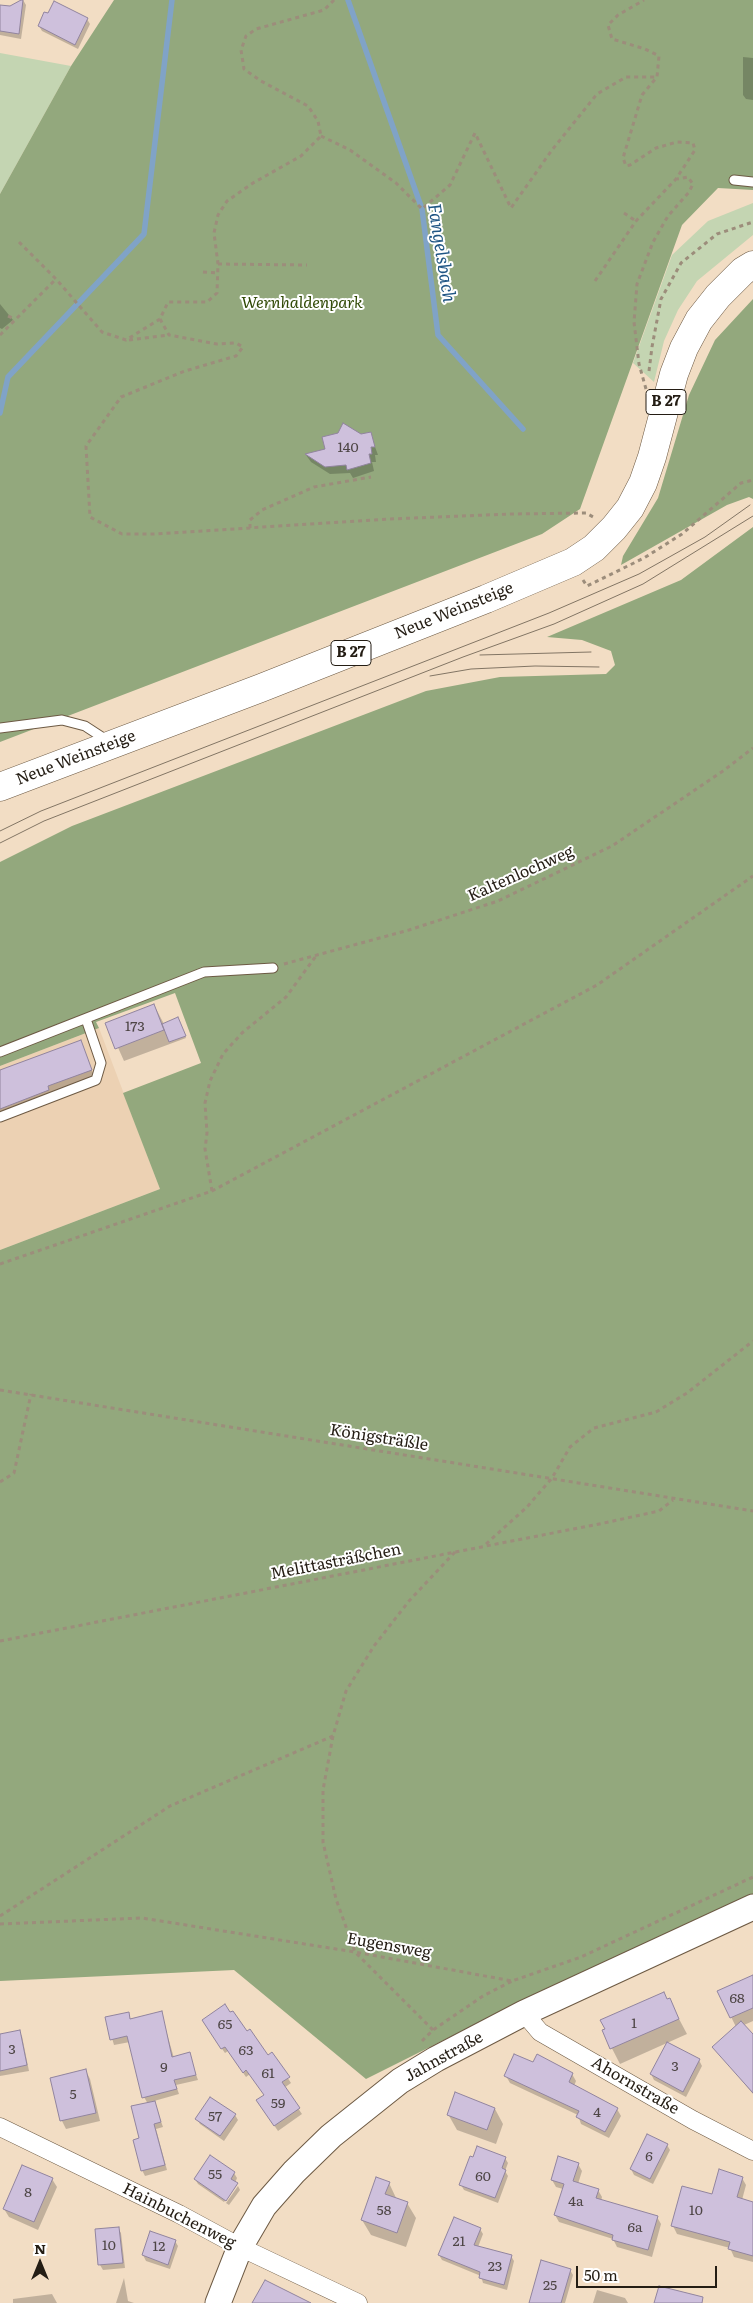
<!DOCTYPE html>
<meta charset="utf-8">
<style>
body{margin:0}
#map{position:relative;width:753px;height:2303px;overflow:hidden;background:#f2ddc4;font-family:Literata,serif}
canvas{display:block}
.north{position:absolute;left:15px;top:2238px;width:50px;height:50px;-webkit-text-stroke:4px #fff;paint-order:stroke;rotate:0deg;font-size:14px;font-weight:700;line-height:20px;text-align:center;color:#241d14}
.north::after{content:'';display:block;margin:auto;width:18px;height:22px;background:#241d14;clip-path:polygon(50% 0,100% 100%,50% 72%,0 100%)}
.scale{position:absolute;left:576px;top:2266px;width:141px;height:22px;box-sizing:border-box;border:2px solid #241d14;border-top:0;padding-left:6px;font-size:15px;line-height:18px;white-space:nowrap;color:#241d14;-webkit-text-stroke:4px #fff;paint-order:stroke}
</style>
<div id="map">
<canvas width="753" height="2303"></canvas>
<div class="north">N</div>
<div class="scale">50 m</div>
</div>
<script>
const g = document.querySelector('canvas').getContext('2d');
g.lineJoin = 'round';
function fillPath(path, color) {
  g.fillStyle = color;
  g.fill(path, 'evenodd');
}
function toPath(rows) {
  const path = new Path2D();
  for (const r of rows) {
    path.moveTo(r[0], r[1]);
    for (let i = 2; i < r.length; i += 2) path.lineTo(r[i], r[i + 1]);
  }
  return path;
}
function strokePath(path, color, width, dash) {
  g.strokeStyle = color;
  g.lineWidth = width;
  g.lineCap = dash ? 'butt' : 'round';
  g.setLineDash(dash || []);
  g.stroke(path);
}
function label(font, color, halo, rows, align = 'center') {
  g.font = font + ' Literata,serif';
  g.lineWidth = 4;
  g.setLineDash([]);
  g.textBaseline = 'middle';
  g.strokeStyle = halo;
  g.fillStyle = color;
  for (const [text, x, y, turn = 0] of rows) {
    g.save();
    g.translate(x, y);
    g.rotate((+turn || 0) * Math.PI / 180);
    g.textAlign = isNaN(turn) ? turn : align;
    if (halo) g.strokeText(text, 0, 0);
    g.fillText(text, 0, 0);
    g.restore();
  }
}
fillPath(toPath([
 [99,1028,160,1189,0,1250,0,1066]
]), '#ecd1b3');
fillPath(toPath([
 [0,53,71,66,0,194],
 [753,203,753,235,697,281,678,310,664,341,654,382,633,363,672,255,708,221]
]), '#c4d5b2');
fillPath(toPath([
 [114,0,753,0,753,190,718,188,682,225,580,509,542,534,0,742,0,194,71,66],
 [753,299,753,499,749,497,727,505,621,565,623,556,658,498,689,395,715,340],
 [753,527,753,1897,540,1992,366,2079,234,1970,0,1981,0,1250,160,1189,123,1093,201,1063,175,993,96,1022,99,1028,0,1066,0,862,72,826,426,691,500,677,606,674,615,665,611,651,582,640,547,637,681,580]
]), '#93a87d');
fillPath(toPath([
 [23,0,26,5,21,39,0,35,0,6,10,7],
 [87,19,90,24,78,49,42,31,39,26],
 [743,57,753,58,753,100,746,99,743,95],
 [0,304,13,320,2,329,0,328],
 [370,433,378,455,375,455,376,462,372,462,374,471,353,478,350,473,330,474,311,462,306,455,326,450],
 [154,1005,164,1024,179,1021,186,1038,124,1061,107,1023],
 [80,1042,95,1078,0,1118,0,1071],
 [753,1976,753,2021,744,2025,753,2036,753,2094,714,2047,736,2027,719,1992],
 [669,2000,687,2034,620,2064,603,2031],
 [128,2013,131,2020,161,2013,174,2058,189,2054,198,2080,176,2085,179,2094,154,2101,163,2127,156,2129,167,2170,145,2176,142,2170,141,2139,148,2104,144,2097,130,2042,114,2045,106,2018],
 [206,2026,247,2032,268,2056,272,2054,291,2083,284,2088,302,2114,278,2131,261,2106,265,2096,250,2074,246,2077,228,2051,225,2053],
 [19,2031,22,2036,29,2071,0,2076,0,2035],
 [699,2060,702,2066,686,2097,654,2080,651,2074],
 [534,2064,572,2074,576,2081,574,2086,617,2109,621,2116,609,2138,581,2124,578,2115,510,2083,506,2076],
 [86,2071,90,2079,100,2121,66,2129,62,2121,52,2079],
 [495,2109,503,2124,496,2144,457,2130,448,2114],
 [235,2115,238,2120,224,2141,200,2124,197,2119],
 [667,2145,670,2150,653,2184,634,2175,631,2169],
 [210,2157,234,2173,237,2178,235,2183,237,2185,224,2202,198,2184,195,2179],
 [505,2158,508,2163,505,2171,508,2176,498,2203,464,2190,461,2185],
 [578,2164,582,2171,578,2184,598,2190,602,2197,601,2201,657,2217,661,2224,652,2257,617,2247,613,2239,559,2222,555,2215,563,2189,556,2187,552,2180],
 [742,2178,746,2185,742,2200,753,2203,753,2262,734,2257,730,2248,677,2234,673,2226,713,2195],
 [52,2179,57,2187,38,2230,9,2217,4,2209],
 [389,2183,397,2200,407,2203,416,2218,406,2247,371,2235,362,2220],
 [238,2186,240,2190,229,2205,226,2203],
 [118,2228,121,2233,125,2268,103,2270,100,2265],
 [480,2229,483,2234,478,2247,511,2256,514,2261,507,2290,483,2283,481,2276,442,2260,439,2255],
 [175,2241,178,2246,170,2269,146,2261,143,2255],
 [570,2270,573,2275,565,2303,531,2303],
 [124,2278,128,2301,134,2303,116,2303],
 [597,2290,625,2298,628,2303,593,2303],
 [52,2294,57,2303,13,2303,13,2299]
]), '#0003');
strokePath(toPath([
 [348,0,422,209,438,335,523,429],
 [0,413,8,377,144,234,172,0]
]), '#80a3c7', 5.5);
const building = toPath([
 [21,0,23,0,19,34,0,31,0,5,10,6,21,0],
 [54,1,88,18,75,45,38,26,44,12,48,13,54,1],
 [343,423,361,434,371,432,375,447,371,447,372,454,369,454,371,463,347,470,346,465,325,467,305,454,325,449,322,437,338,433,343,423],
 [154,1004,164,1030,115,1049,105,1023,154,1004],
 [178,1017,186,1036,169,1042,162,1024,178,1017],
 [81,1040,92,1070,48,1086,49,1090,0,1109,0,1070,81,1040],
 [753,1975,753,2008,730,2018,717,1991,753,1975],
 [664,1992,667,1999,670,1998,679,2019,610,2049,602,2030,605,2029,600,2020,664,1992],
 [225,2004,230,2012,233,2011,247,2031,250,2029,268,2055,272,2052,290,2077,282,2082,300,2108,274,2126,256,2100,264,2095,246,2070,243,2073,225,2047,221,2049,202,2020,225,2004],
 [162,2011,172,2057,190,2052,196,2075,174,2080,177,2089,142,2098,127,2036,110,2040,105,2017,129,2012,130,2019,162,2011],
 [741,2021,753,2034,753,2093,712,2047,741,2021],
 [20,2030,27,2065,0,2071,0,2034,20,2030],
 [667,2042,700,2059,683,2092,650,2074,667,2042],
 [514,2054,533,2062,537,2054,573,2073,569,2082,618,2108,605,2132,576,2117,579,2111,504,2076,514,2054],
 [86,2069,96,2113,60,2121,50,2078,86,2069],
 [455,2092,495,2108,487,2130,447,2115,455,2092],
 [210,2097,236,2114,220,2136,195,2119,210,2097],
 [155,2101,161,2122,154,2124,165,2165,141,2171,133,2140,139,2138,131,2106,155,2101],
 [647,2134,668,2144,650,2179,630,2169,647,2134],
 [477,2146,506,2157,502,2168,506,2170,495,2198,459,2185,470,2156,473,2157,477,2146],
 [210,2155,235,2172,231,2179,238,2183,226,2201,194,2179,210,2155],
 [558,2156,579,2163,573,2181,599,2189,596,2198,658,2216,648,2250,612,2240,613,2235,554,2215,564,2184,551,2180,558,2156],
 [22,2165,53,2178,34,2222,3,2209,22,2165],
 [719,2169,743,2177,737,2197,753,2202,753,2256,728,2249,730,2242,671,2226,682,2186,712,2194,719,2169],
 [376,2177,390,2182,385,2194,408,2202,397,2233,361,2220,376,2177],
 [454,2217,481,2228,474,2245,512,2255,504,2285,479,2278,480,2272,438,2255,454,2217],
 [119,2227,123,2263,98,2265,95,2229,119,2227],
 [150,2231,176,2240,168,2265,142,2255,150,2231],
 [541,2260,571,2269,561,2303,529,2303,541,2260],
 [265,2280,311,2303,252,2303,265,2280],
 [659,2286,703,2297,702,2303,654,2303,659,2286]
]);
fillPath(building, '#cec0dc');
strokePath(building, '#91849e', 1);
const service = toPath([
 [734,180,753,182],
 [0,728,62,720,85,726,108,741],
 [0,1052,204,972,273,968],
 [0,1117,96,1080,101,1063,86,1019]
]);
const minor = toPath([
 [524,2013,540,2032,693,2120,753,2151],
 [0,2127,179,2214,240,2247,358,2303]
]);
const secondary = toPath([
 [218,2303,240,2247,264,2206,294,2172,331,2136,400,2081,436,2059,524,2013,753,1907]
]);
const primary = toPath([
 [0,787,261,688,486,599,573,562,594,548,614,528,630,508,643,483,652,457,674,374,684,348,699,320,718,296,743,271,753,265]
]);
strokePath(service, '#6d5a44', 11);
strokePath(minor, '#6d5a44', 19);
strokePath(secondary, '#6d5a44', 27);
strokePath(primary, '#6d5a44', 29);
strokePath(toPath([
 [334,0,324,10,256,29,246,36,241,50,244,69,261,81,308,106,318,121,321,136,301,156,253,183,227,201,218,215,214,233,218,264,217,293,207,302,168,302,160,319,169,335,217,344,236,343,243,347,236,356,185,371,121,397,86,446,90,517,122,534,154,534,390,519,511,514,586,513,595,518],
 [321,136,350,150,396,183,422,209,450,185,475,133,511,208,552,150,597,94,626,77,657,77],
 [624,213,636,221],
 [19,242,56,279,102,332,126,340,160,319],
 [218,264,307,265],
 [203,272,218,273],
 [595,281,636,221,676,179,695,150,693,143,677,142,656,148,630,165,626,166,623,158,642,95,657,77,659,56,645,49,612,39,608,25,618,15,644,0],
 [8,316,15,319],
 [0,335,56,279],
 [129,340,169,335],
 [649,371,652,347,661,299,681,263,717,234,753,222],
 [646,389,639,364,634,322,637,284,653,242,668,216,689,192,693,184,688,177,677,179],
 [250,528,250,520,262,510,314,487,371,477],
 [583,580,587,586,644,558,682,534,741,483,753,480],
 [284,964,409,930,498,901,612,846,723,771,753,748],
 [212,1191,205,1149,207,1133,205,1103,210,1081,223,1054,242,1033,286,997,316,956],
 [0,1264,212,1191,597,985,753,876],
 [0,1390,753,1511],
 [0,1482,14,1473,31,1394],
 [486,1544,527,1507,552,1478,570,1447,594,1428,656,1412,687,1393,753,1341],
 [0,1641,604,1523,659,1511,673,1500],
 [0,1916,170,1806,333,1736],
 [0,1924,142,1918,355,1952,512,1981,581,1957,753,1877],
 [433,2030,355,1952,336,1899,323,1842,323,1790,333,1736,346,1691,374,1646,409,1601,455,1552],
 [422,2041,433,2030,483,1996,512,1981]
]), '#9c8d7b', 3, [4, 4]);
strokePath(service, '#fff', 9);
strokePath(minor, '#fff', 18);
strokePath(secondary, '#fff', 25);
strokePath(primary, '#fff', 28);
strokePath(toPath([
 [480,655,591,652],
 [430,676,471,669,535,666,599,667],
 [0,831,41,811,549,613,639,574,705,537,750,505],
 [0,843,44,821,463,657,554,624,643,584,753,516]
]), '#827564', 1);
label('14px', '#4e4646', null, [
 ["140",348,448],
 ["173",135,1027],
 ["68",737,1999],
 ["1",634,2024],
 ["65",225,2025],
 ["3",12,2050],
 ["63",246,2051],
 ["3",675,2067],
 ["9",164,2068],
 ["61",268,2074],
 ["5",73,2095],
 ["59",278,2104],
 ["4",597,2113],
 ["57",215,2117],
 ["6",649,2157],
 ["55",215,2175],
 ["60",483,2177],
 ["8",28,2193],
 ["4a",576,2202],
 ["58",384,2211],
 ["10",696,2211],
 ["6a",635,2228],
 ["21",459,2242],
 ["10",109,2246],
 ["12",159,2247],
 ["23",495,2267],
 ["25",550,2286]
]);
for (const [x, y, w] of [
 [666,402,40],
 [351,653,40]
]) {
  const box = new Path2D();
  box.roundRect(x - w / 2, y - 12.5, w, 25, 4);
  g.fillStyle = '#fff';
  g.fill(box);
  strokePath(box, '#241d14', 1);
}
label('bold 15px', '#241d14', null, [
 ["B 27",666,402],
 ["B 27",351,653]
]);
label('italic 16px', '#314a06', '#fff', [
 ["Wernhaldenpark",302,303]
]);
label('16px', '#241d14', '#fff', [
 ["Neue Weinsteige",454,611,-22],
 ["Neue Weinsteige",76,758,-21],
 ["Kaltenlochweg",521,874,-24],
 ["Königsträßle",379,1438,9],
 ["Melittasträßchen",336,1562,-11],
 ["Eugensweg",389,1946,10],
 ["Jahnstraße",444,2057,-29],
 ["Ahornstraße",635,2086,30],
 ["Hainbuchenweg",179,2216,27]
]);
label('italic 18px', '#205684', '#fff', [
 ["Fangelsbach",441,253,81]
]);
</script>
